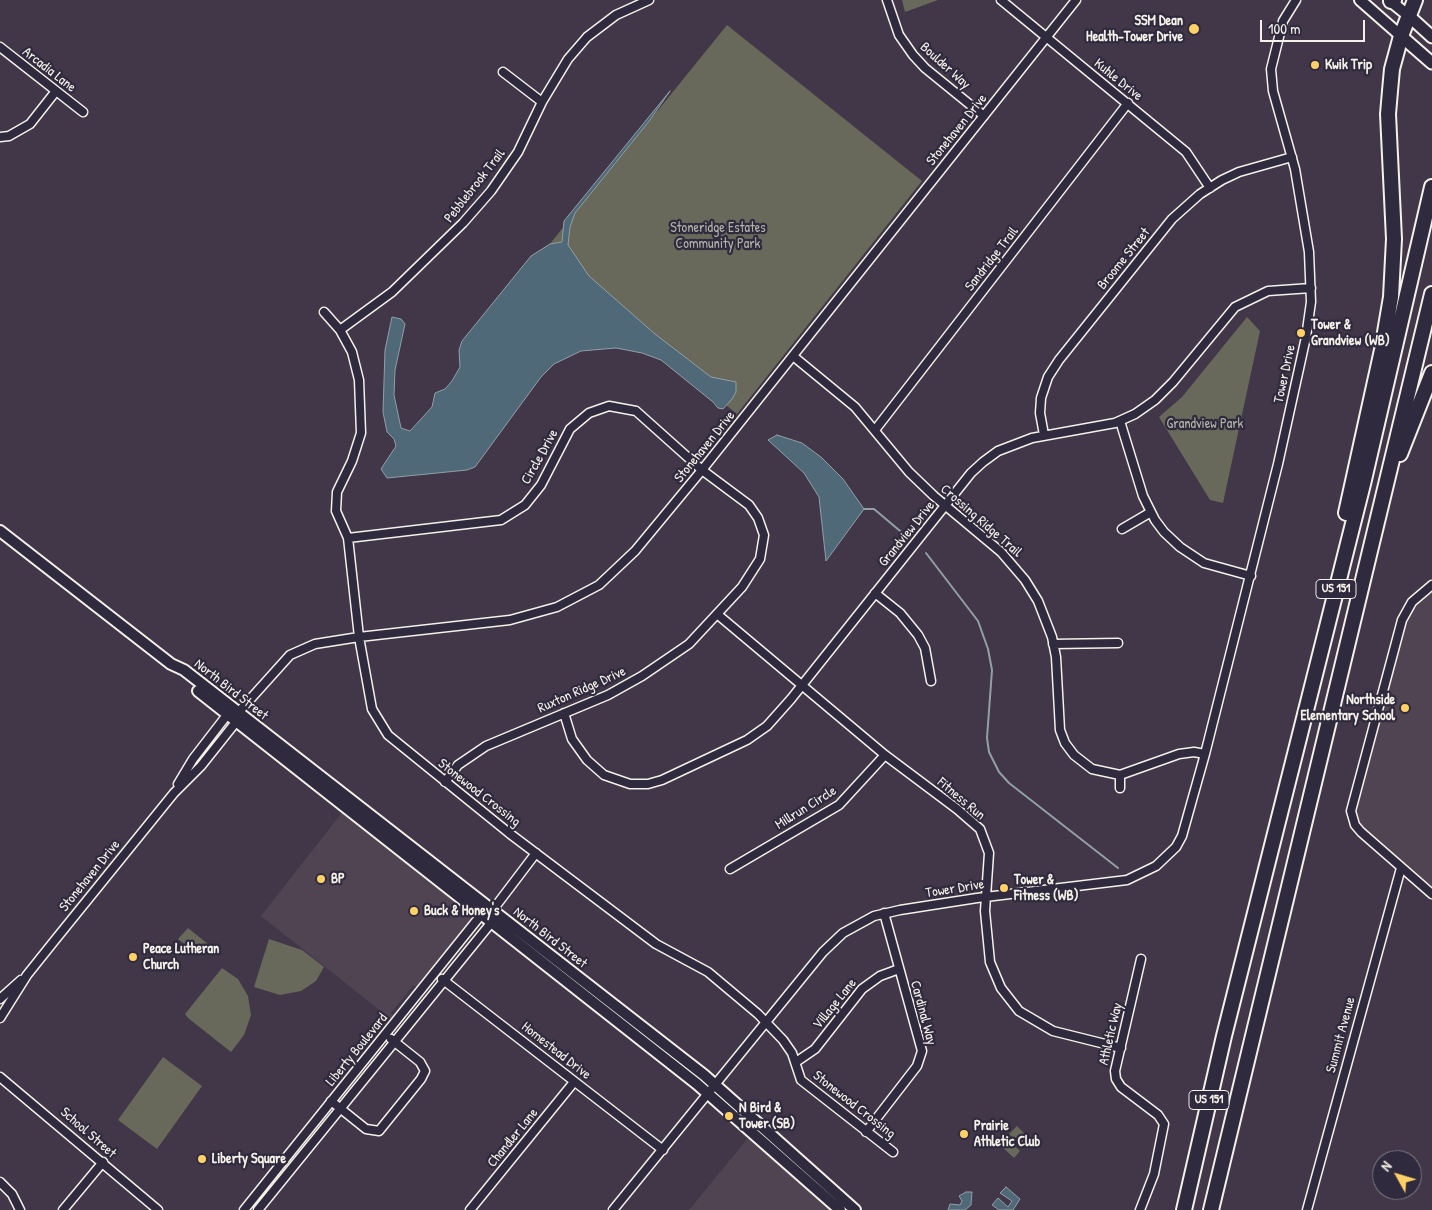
<!DOCTYPE html>
<style>
body{margin:0}
#map{position:relative;width:1432px;height:1210px;overflow:hidden;background:#413748;font-family:"Patrick Hand",sans-serif}
canvas{display:block}
.north{position:absolute;left:1372px;top:1150px;width:50px;height:50px;box-sizing:border-box;background:#2f2a3d;border:1px solid #7e7a81;border-radius:50%;rotate:309deg;font-size:14px;font-weight:700;line-height:20px;text-align:center;color:#f4f1e8}
.north::after{content:'';display:block;margin:auto;width:18px;height:22px;background:#ffd166;clip-path:polygon(50% 0,100% 100%,50% 72%,0 100%)}
.scale{position:absolute;left:1260px;top:20px;width:105px;height:22px;box-sizing:border-box;border:2px solid #f4f1e8;border-top:0;padding-left:6px;font-size:15px;line-height:18px;white-space:nowrap;color:#f4f1e8;-webkit-text-stroke:4px #2f2a3d;paint-order:stroke}
</style>
<div id="map">
<canvas width="1432" height="1210"></canvas>
<div class="north">N</div>
<div class="scale">100 m</div>
</div>
<script>
const g = document.querySelector('canvas').getContext('2d');
g.lineJoin = 'round';
function fillPath(path, color) {
  g.fillStyle = color;
  g.fill(path, 'evenodd');
}
function toPath(rows) {
  const path = new Path2D();
  for (const r of rows) {
    path.moveTo(r[0], r[1]);
    for (let i = 2; i < r.length; i += 2) path.lineTo(r[i], r[i + 1]);
  }
  return path;
}
function strokePath(path, color, width, dash) {
  g.strokeStyle = color;
  g.lineWidth = width;
  g.lineCap = dash ? 'butt' : 'round';
  g.setLineDash(dash || []);
  g.stroke(path);
}
function label(font, color, halo, rows, align = 'center') {
  g.font = font + ' "Patrick Hand",sans-serif';
  g.lineWidth = 4.5;
  g.setLineDash([]);
  g.textBaseline = 'middle';
  g.strokeStyle = halo;
  g.fillStyle = color;
  for (const [text, x, y, turn = 0] of rows) {
    g.save();
    g.translate(x, y);
    g.rotate((+turn || 0) * Math.PI / 180);
    g.textAlign = isNaN(turn) ? turn : align;
    if (halo) g.strokeText(text, 0, 0);
    g.fillText(text, 0, 0);
    g.restore();
  }
}
fillPath(toPath([
 [1432,585,1432,894,1361,832,1352,817,1405,613],
 [344,810,473,914,473,918,419,986,413,986,390,1014,395,1015,392,1020,261,916],
 [748,1138,832,1210,689,1210]
]), '#514452');
fillPath(toPath([
 [902,0,938,0,905,12],
 [727,25,922,181,737,414,596,300,460,355],
 [1247,317,1260,331,1223,503,1210,500,1159,417,1182,397],
 [188,928,208,944,199,955,178,939],
 [269,939,302,950,324,967,316,981,301,991,280,995,254,987],
 [222,968,238,979,248,996,251,1015,244,1035,231,1052,188,1018,185,1014],
 [163,1057,202,1086,157,1149,118,1120],
 [1017,1126,1030,1139,1023,1147,1009,1134],
 [1006,1138,1020,1151,1014,1158,1000,1145]
]), '#68695a');
const water = toPath([
 [670,91,650,120,575,213,570,227,568,245,589,276,655,334,711,377,736,382,736,392,732,399,723,409,718,408,713,402,661,360,642,353,616,348,581,351,554,364,541,377,475,467,467,470,387,478,381,469,396,446,394,439,387,432,383,412,385,350,392,317,401,319,405,324,395,370,394,395,401,428,410,431,432,407,435,393,445,389,452,381,460,367,459,350,462,341,531,256,550,244,562,242,564,221,670,91],
 [777,435,802,443,821,457,843,479,864,509,826,561,819,497,804,473,768,440,777,435],
 [1006,1187,1020,1199,1013,1210,999,1210,992,1205,998,1198,1008,1207,1012,1201,1000,1193,1006,1187],
 [966,1192,972,1192,971,1205,965,1210,948,1210,950,1204,960,1205,962,1201,959,1196,966,1192]
]);
fillPath(water, '#506978');
strokePath(water, '#929fa5', 1);
strokePath(toPath([
 [864,509,874,509,906,536],
 [926,553,978,621,988,649,992,670,987,738,989,752,999,772,1009,783,1118,868]
]), '#929fa5', 2);
const street = toPath([
 [887,0,899,35,913,55,925,68,984,116],
 [1001,0,1186,152,1210,188],
 [0,47,83,112],
 [503,72,542,102],
 [0,137,9,136,30,124,56,91],
 [324,312,340,330,352,352,359,380,361,433,352,461,337,492,336,511,348,538,359,637,372,709,388,735,509,833,656,944,708,972,758,1014,783,1040,792,1053,801,1080,893,1152],
 [340,330,392,292,463,223,491,191,518,152,542,102,568,59,587,37,616,15,649,0],
 [793,356,855,407,909,472,934,496,1001,552,1025,580,1038,601,1052,637,1056,657,1060,730,1065,743,1074,755,1092,769,1120,775,1179,754,1194,752,1205,754],
 [1120,421,1143,496,1155,520,1164,532,1180,547,1204,563,1251,576],
 [875,430,1128,103],
 [1044,435,1040,413,1041,398,1048,377,1059,360,1172,219,1200,194,1222,180,1239,172,1292,157],
 [1122,529,1151,512],
 [348,538,501,520,525,505,541,485,570,429,589,413,609,406,636,411,702,470,749,505,758,518,764,535,760,559,742,587,689,644,642,676,608,695,486,746,458,765,445,782],
 [1432,585,1412,602,1402,620,1351,811,1355,825,1361,832,1432,894],
 [875,593,900,613,918,635,925,648,931,681],
 [717,614,885,755,957,809,980,829,989,853,985,911,990,962,1001,988,1019,1011,1053,1031,1121,1048],
 [1053,644,1118,643],
 [564,713,572,739,587,760,604,775,630,784,648,784,662,780,747,740,767,726,791,699,971,473,983,462,998,451,1032,438,1115,423,1135,414,1155,400,1173,382,1235,307,1268,291,1311,288],
 [236,715,290,655,315,644,359,637,510,620,557,607,599,585,635,551,702,470,1076,0],
 [178,784,193,759,227,715],
 [1120,788,1120,775],
 [730,869,839,805,885,755],
 [492,911,536,853],
 [442,979,663,1150],
 [0,999,21,980],
 [0,1018,27,975,55,940,174,793,201,766,236,722],
 [796,1062,815,1049,862,989,880,976,899,969],
 [0,1077,158,1210],
 [331,1101,366,1129,379,1131,421,1079,425,1071,420,1062,391,1039],
 [866,1132,917,1066,922,1051,884,913],
 [0,1182,12,1194,20,1210],
 [63,1210,103,1162],
 [244,1210,481,915,485,913],
 [258,1210,491,923,491,917],
 [470,1210,574,1082],
 [613,1210,823,952,843,933,874,916,900,910,977,898,1127,880,1156,866,1176,847,1182,836,1205,754,1278,464,1306,337,1311,302,1309,252,1295,169,1273,91,1271,69,1283,21,1296,0],
 [1140,1210,1154,1174,1164,1124,1158,1115,1121,1087,1116,1079,1115,1071,1141,959],
 [1307,1210,1401,868]
]);
const secondary = toPath([
 [1360,0,1401,36],
 [1389,0,1409,16],
 [0,531,171,664,184,670,704,1075,855,1210],
 [198,691,697,1084,840,1210]
]);
const primary = toPath([
 [1409,16,1432,37],
 [1401,36,1432,63]
]);
const highway = toPath([
 [1391,1,1394,0],
 [1400,454,1432,373],
 [1346,513,1382,350,1391,297,1394,239,1388,114,1390,91,1392,69,1401,36,1415,0],
 [1184,1210,1224,1036,1363,484,1432,187],
 [1211,1210,1432,294]
]);
strokePath(street, '#f4f1e8', 11);
strokePath(secondary, '#f4f1e8', 14);
strokePath(primary, '#f4f1e8', 15);
strokePath(highway, '#f4f1e8', 18);
strokePath(street, '#2f2a3d', 8);
strokePath(secondary, '#2f2a3d', 10);
strokePath(primary, '#2f2a3d', 11);
strokePath(highway, '#2f2a3d', 14);
for (const [x, y, r, color] of [
 [1194,29,6,"#ffd166"],
 [1315,65,5,"#ffd166"],
 [1301,333,5,"#ffd166"],
 [1405,708,5,"#ffd166"],
 [321,879,5,"#ffd166"],
 [1004,888,5,"#ffd166"],
 [414,911,5,"#ffd166"],
 [133,957,5,"#ffd166"],
 [729,1116,5,"#ffd166"],
 [964,1134,5,"#ffd166"],
 [202,1159,5,"#ffd166"]
]) {
  const dot = new Path2D();
  dot.arc(x, y, r, 0, 2 * Math.PI);
  g.fillStyle = color;
  g.fill(dot);
  strokePath(dot, '#2f2a3d', 2);
}
for (const [x, y, w] of [
 [1336,589,40],
 [1209,1100,40]
]) {
  const box = new Path2D();
  box.roundRect(x - w / 2, y - 9.5, w, 19, 4);
  g.fillStyle = '#2f2a3d';
  g.fill(box);
  strokePath(box, '#f4f1e8', 1);
}
label('bold 12px', '#f4f1e8', null, [
 ["US 151",1336,589],
 ["US 151",1209,1100]
]);
label('bold 14px', '#f4f1e8', '#2f2a3d', [
 ["SSM Dean",1183,21,"right"],
 ["Health-Tower Drive",1183,37,"right"],
 ["Kwik Trip",1325,65],
 ["Tower &",1311,325],
 ["Grandview (WB)",1311,341],
 ["Northside",1395,700,"right"],
 ["Elementary School",1395,716,"right"],
 ["BP",331,879],
 ["Tower &",1014,880],
 ["Fitness (WB)",1014,896],
 ["Buck & Honey's",424,911],
 ["Peace Lutheran",143,949],
 ["Church",143,965],
 ["N Bird &",739,1108],
 ["Tower (SB)",739,1124],
 ["Prairie",974,1126],
 ["Athletic Club",974,1142],
 ["Liberty Square",212,1159]
], 'left');
label('14px', '#f4f1e8', '#2f2a3d', [
 ["Boulder Way",945,66,42],
 ["Arcadia Lane",49,70,38],
 ["Kuhle Drive",1118,80,39],
 ["Stonehaven Drive",957,130,-51],
 ["Pebblebrook Trail",475,186,-52],
 ["Sandridge Trail",992,259,-52],
 ["Broome Street",1124,259,-51],
 ["Tower Drive",1285,374,-78],
 ["Stonehaven Drive",705,447,-51],
 ["Circle Drive",540,457,-61],
 ["Crossing Ridge Trail",981,521,41],
 ["Grandview Drive",907,534,-51],
 ["North Bird Street",231,690,38],
 ["Ruxton Ridge Drive",582,690,-24],
 ["Stonewood Crossing",479,793,38],
 ["Fitness Run",961,799,40],
 ["Millrun Circle",806,808,-32],
 ["Stonehaven Drive",90,876,-51],
 ["Tower Drive",955,889,-9],
 ["North Bird Street",550,938,38],
 ["Village Lane",835,1004,-51],
 ["Cardinal Way",923,1013,75],
 ["Athletic Way",1111,1034,-77],
 ["Summit Avenue",1341,1035,-75],
 ["Liberty Boulevard",357,1050,-51],
 ["Homestead Drive",556,1051,38],
 ["Stonewood Crossing",854,1105,38],
 ["School Street",88,1133,41],
 ["Chandler Lane",513,1138,-51]
]);
label('14px', '#b5b4a8', '#2f2a3d', [
 ["Stoneridge Estates",718,228],
 ["Community Park",718,244],
 ["Grandview Park",1205,424]
]);
</script>
